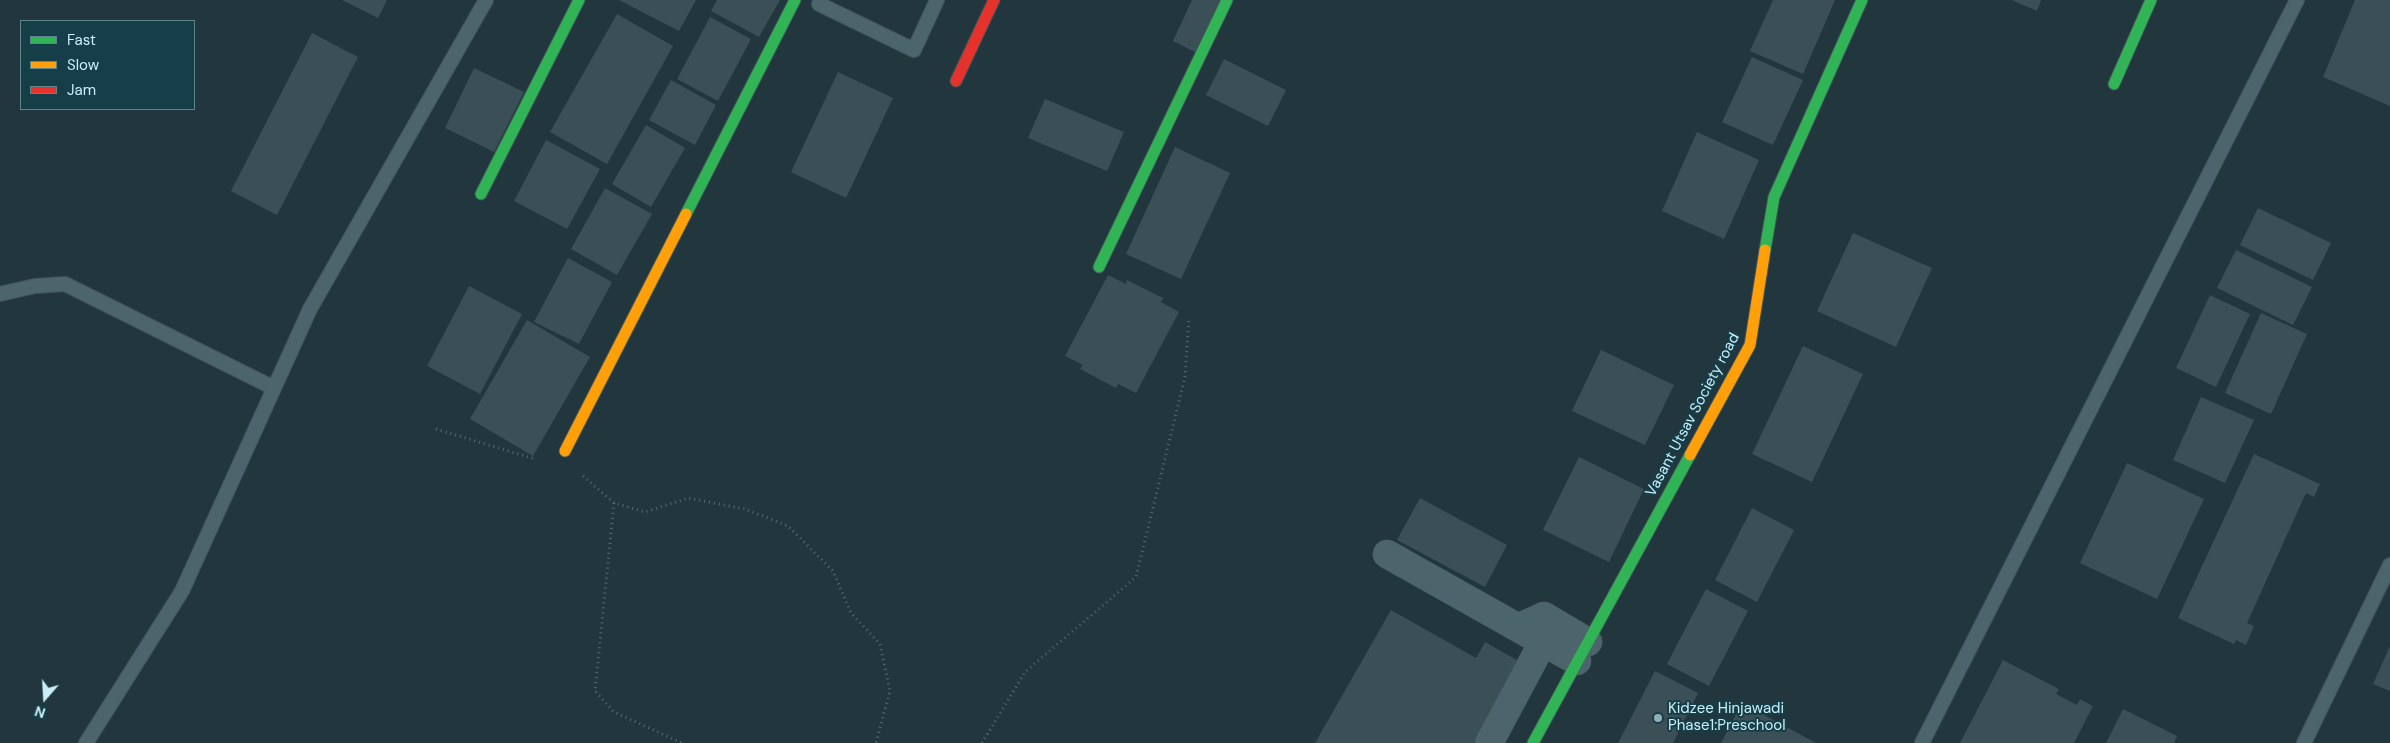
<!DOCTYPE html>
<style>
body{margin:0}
#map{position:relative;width:2390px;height:743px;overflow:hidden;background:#21373d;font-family:"DM Sans",sans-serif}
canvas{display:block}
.legend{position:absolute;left:20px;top:20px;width:175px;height:90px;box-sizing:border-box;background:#163e48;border:1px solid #5e848e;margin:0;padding:6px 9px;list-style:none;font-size:15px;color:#caeef8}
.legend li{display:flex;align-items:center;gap:10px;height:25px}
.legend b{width:25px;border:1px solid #5e848e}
.north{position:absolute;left:20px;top:673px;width:50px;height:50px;-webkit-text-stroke:4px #163e48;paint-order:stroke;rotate:199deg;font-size:14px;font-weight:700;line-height:20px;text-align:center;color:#caeef8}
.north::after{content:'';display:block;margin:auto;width:18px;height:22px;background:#caeef8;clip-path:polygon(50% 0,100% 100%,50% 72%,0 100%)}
</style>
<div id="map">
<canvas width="2390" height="743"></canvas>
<ul class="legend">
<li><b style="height:6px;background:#30b455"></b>Fast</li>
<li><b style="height:6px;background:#ff9f0a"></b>Slow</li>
<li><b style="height:6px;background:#e5322d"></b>Jam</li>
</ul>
<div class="north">N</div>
</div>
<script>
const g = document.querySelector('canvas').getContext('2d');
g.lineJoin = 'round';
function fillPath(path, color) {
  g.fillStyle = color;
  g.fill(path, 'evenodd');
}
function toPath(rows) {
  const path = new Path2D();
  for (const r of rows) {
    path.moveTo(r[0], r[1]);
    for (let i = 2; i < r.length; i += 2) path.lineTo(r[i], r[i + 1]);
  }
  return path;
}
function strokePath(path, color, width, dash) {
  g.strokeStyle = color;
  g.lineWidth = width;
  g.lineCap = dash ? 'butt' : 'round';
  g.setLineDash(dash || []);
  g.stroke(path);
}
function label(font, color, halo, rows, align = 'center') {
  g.font = font + ' "DM Sans",sans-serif';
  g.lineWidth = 4;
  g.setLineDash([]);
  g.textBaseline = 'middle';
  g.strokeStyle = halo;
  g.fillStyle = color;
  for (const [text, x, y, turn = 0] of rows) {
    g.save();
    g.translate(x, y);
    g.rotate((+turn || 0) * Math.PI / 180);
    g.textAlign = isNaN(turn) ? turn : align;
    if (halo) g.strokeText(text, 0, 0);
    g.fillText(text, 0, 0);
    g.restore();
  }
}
fillPath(toPath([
 [342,0,387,0,378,18],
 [619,0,696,0,679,31],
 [717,0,780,0,759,37,711,11],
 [1192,0,1231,0,1205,57,1173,41],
 [1773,0,1835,0,1803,74,1750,51],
 [2012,0,2041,0,2037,11],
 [2355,0,2390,0,2390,106,2323,77],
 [617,14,673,46,607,164,550,132],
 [710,17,751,39,718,101,677,79],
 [312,33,358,57,277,215,231,191],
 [1752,57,1803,80,1773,145,1722,122],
 [1224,59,1286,90,1268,126,1206,95],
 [474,68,524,92,494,152,445,128],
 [838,72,893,98,846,198,791,172],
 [671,80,716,105,695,145,649,120],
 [1045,99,1124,132,1107,171,1028,138],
 [646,125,685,148,651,207,612,184],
 [1697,132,1759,160,1724,239,1662,211],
 [546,140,600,169,567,229,514,201],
 [1175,147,1230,173,1181,279,1126,254],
 [605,188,652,214,617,275,571,249],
 [2258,208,2331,243,2313,280,2240,245],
 [1853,233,1932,268,1896,347,1817,311],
 [2236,250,2312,287,2293,325,2217,288],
 [568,258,612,282,579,344,534,322],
 [1108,275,1126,284,1127,280,1163,298,1161,302,1179,312,1136,393,1118,384,1116,388,1080,369,1083,365,1065,356],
 [469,286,522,314,480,394,427,366],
 [2210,295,2250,314,2216,387,2176,368],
 [2261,313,2307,334,2271,414,2225,393],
 [527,320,590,357,533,456,470,419],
 [1803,346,1863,374,1812,482,1752,454],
 [1601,350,1674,385,1645,445,1572,411],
 [2201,397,2254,420,2225,483,2173,460],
 [2254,454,2320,484,2314,497,2306,493,2247,623,2254,626,2246,645,2236,640,2234,644,2178,618],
 [1579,457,1644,489,1609,562,1543,530],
 [2127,463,2204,499,2157,599,2080,563],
 [1420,498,1507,545,1485,587,1397,540],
 [1752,508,1794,530,1757,602,1715,580],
 [1706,589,1748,611,1709,686,1667,664],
 [1391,610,1476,658,1485,642,1522,663,1477,743,1315,743],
 [2390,646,2390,691,2373,684],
 [2003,660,2059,689,2056,694,2077,705,2080,699,2093,706,2074,743,1960,743],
 [1655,671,1698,693,1673,743,1618,743],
 [1742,703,1816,743,1721,743],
 [2123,709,2177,736,2174,743,2106,743]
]), '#3a5056');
const lane = toPath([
 [821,0,819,4,914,50,937,0],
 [0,294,35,286,65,284,274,388],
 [86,743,182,591,310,309,486,0],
 [1922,743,2297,0],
 [2304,743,2390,565]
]);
const street = toPath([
 [1387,554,1577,661],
 [1518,628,1544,616,1588,642],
 [1489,743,1543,642]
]);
const fast = toPath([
 [2114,84,2151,0],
 [481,194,579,0],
 [686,214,795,0],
 [1765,250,1774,197,1862,0],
 [1099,267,1227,0],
 [1533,743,1690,455]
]);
const slow = toPath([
 [565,451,686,214],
 [1690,455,1750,345,1765,250]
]);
const jam = toPath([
 [956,81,994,0]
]);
strokePath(lane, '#415459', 16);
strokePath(street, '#415459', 29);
strokePath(fast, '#415459', 13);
strokePath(slow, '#415459', 13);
strokePath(jam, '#415459', 13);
strokePath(toPath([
 [436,429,535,459],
 [583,476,614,503,645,512,688,498,745,509,788,526,833,571,851,613,880,644,890,691,876,743],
 [614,503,595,691,614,712,682,743],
 [982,743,1025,672,1136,577,1185,377,1189,318]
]), '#566b70', 3, [1, 4]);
strokePath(lane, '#4c656c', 14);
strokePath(street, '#4c656c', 28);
strokePath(fast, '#30b455', 11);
strokePath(slow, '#ff9f0a', 11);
strokePath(jam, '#e5322d', 11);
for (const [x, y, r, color] of [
 [1658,718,5,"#8faeb7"]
]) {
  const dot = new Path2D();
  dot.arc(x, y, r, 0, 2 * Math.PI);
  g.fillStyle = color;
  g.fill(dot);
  strokePath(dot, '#163e48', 2);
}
label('15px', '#caeef8', '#163e48', [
 ["Vasant Utsav Society road",1693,415,-62]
]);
label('15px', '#caeef8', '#163e48', [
 ["Kidzee Hinjawadi",1668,709],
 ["Phase1:Preschool",1668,726]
], 'left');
</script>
